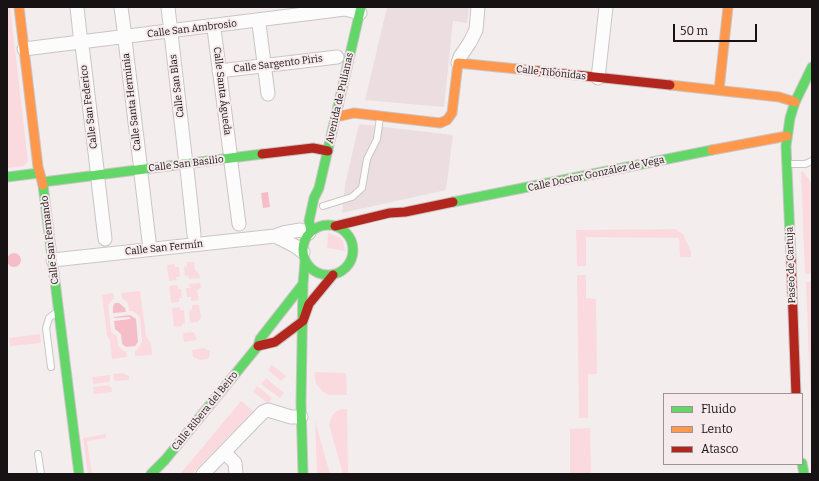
<!DOCTYPE html>
<meta charset="utf-8">
<style>
body{margin:0}
#map{position:relative;width:819px;height:481px;overflow:hidden;background:#f4edee;font-family:Bitter,serif}
canvas{display:block}
.frame{position:absolute;inset:0;border:8px solid #171314;pointer-events:none}
.legend{position:absolute;left:663px;top:393px;width:140px;height:72px;box-sizing:border-box;background:#f7eaec;border:1px solid #9d9496;margin:0;padding:5px 7px;list-style:none;font-size:12px;color:#171314}
.legend li{display:flex;align-items:center;gap:8px;height:20px}
.legend b{width:20px;border:1px solid #9d9496}
.scale{position:absolute;left:673px;top:24px;width:84px;height:18px;box-sizing:border-box;border:2px solid #171314;border-top:0;padding-left:5px;font-size:12px;line-height:14px;white-space:nowrap;color:#171314;-webkit-text-stroke:3px #f7eaec;paint-order:stroke}
</style>
<div id="map">
<canvas width="819" height="481"></canvas>
<div class="frame"></div>
<ul class="legend">
<li><b style="height:5px;background:#63d668"></b>Fluido</li>
<li><b style="height:5px;background:#ff974d"></b>Lento</li>
<li><b style="height:5px;background:#b3261e"></b>Atasco</li>
</ul>
<div class="scale">50 m</div>
</div>
<script>
const g = document.querySelector('canvas').getContext('2d');
g.lineJoin = 'round';
function fillPath(path, color) {
  g.fillStyle = color;
  g.fill(path, 'evenodd');
}
function toPath(rows) {
  const path = new Path2D();
  for (const r of rows) {
    if (r.length === 3) {
      path.moveTo(r[0] + r[2], r[1]);
      path.arc(r[0], r[1], r[2], 0, 2 * Math.PI);
      continue;
    }
    path.moveTo(r[0], r[1]);
    for (let i = 2; i < r.length; i += 2) path.lineTo(r[i], r[i + 1]);
  }
  return path;
}
function strokePath(path, color, width, dash) {
  g.strokeStyle = color;
  g.lineWidth = width;
  g.lineCap = dash ? 'butt' : 'round';
  g.setLineDash(dash || []);
  g.stroke(path);
}
function label(font, color, halo, rows, align = 'center') {
  g.font = font + ' Bitter,serif';
  g.lineWidth = 4;
  g.setLineDash([]);
  g.textBaseline = 'middle';
  g.strokeStyle = halo;
  g.fillStyle = color;
  for (const [text, x, y, turn = 0] of rows) {
    g.save();
    g.translate(x, y);
    g.rotate((+turn || 0) * Math.PI / 180);
    g.textAlign = isNaN(turn) ? turn : align;
    if (halo) g.strokeText(text, 0, 0);
    g.fillText(text, 0, 0);
    g.restore();
  }
}
fillPath(toPath([
 [387,7,469,7,467,23,453,21,444,107,365,100],
 [359,124,453,135,446,190,342,213,345,185]
]), '#ecdee0');
fillPath(toPath([
 [7,7,10,7,28,161,24,166,7,168],
 [803,171,812,184,812,273,805,274,801,172],
 [675,229,683,234,691,252,691,257,680,257,679,238,586,237,586,266,577,266,576,230],
 [328,233,339,237,343,241,345,251,327,248],
 [187,262,194,262,195,270,199,274,200,278,189,279,188,275,185,276,184,267,187,266],
 [175,264,175,267,179,267,180,276,176,277,177,280,169,281,167,265],
 [577,275,586,275,586,298,596,299,597,374,588,374,588,418,579,418],
 [812,281,812,409,811,409,806,282],
 [200,283,201,287,197,291,199,300,191,301,191,297,187,297,186,288,190,288,189,284],
 [177,285,178,289,181,289,182,298,179,298,179,302,171,303,169,286],
 [140,291,146,336,151,344,152,355,135,356,135,351,137,350,142,342,140,317,133,311,129,311,128,303,122,298,121,293],
 [113,293,114,298,108,305,111,332,117,336,118,346,124,351,126,351,127,357,112,359,110,341,107,335,102,295],
 [192,305,199,305,201,317,198,322,190,323,189,310,192,309],
 [180,307,180,310,184,310,185,324,182,324,182,326,174,327,172,308],
 [194,332,197,340,184,342,183,333],
 [40,334,41,343,10,346,9,338],
 [204,348,210,351,209,357,207,359,200,360,193,357,192,350],
 [272,365,286,376,281,381,268,370],
 [314,372,346,373,347,395,329,395,323,392,316,384],
 [123,373,129,376,129,380,116,381,115,380,114,380,113,374],
 [110,375,110,380,109,382,93,384,92,377],
 [266,378,284,393,280,398,261,384],
 [109,385,109,387,111,386,112,392,94,394,93,387],
 [257,386,272,398,268,404,253,391],
 [241,401,253,411,192,474,180,474],
 [341,409,347,409,348,474,343,474,329,425,331,418,335,412],
 [315,421,330,474,317,474],
 [590,428,591,474,570,474,570,429],
 [106,434,106,438,87,441,92,474,88,474,83,438]
]), '#fadadf');
fillPath(toPath([
 [268,192,270,207,263,208,261,193],
 [14,260,7],
 [115,303,119,303,125,308,126,312,113,313,113,306],
 [130,315,136,319,138,342,135,346,126,347,122,344,121,334,115,329,114,321,130,319,130,317,114,318,114,317]
]), '#f5bdc8');
const lane = toPath([
 [790,164,805,164,812,161],
 [323,206,352,197,362,188,367,159,377,139,380,117],
 [51,367,46,328,49,318,57,312],
 [38,454,41,474]
]);
const street = toPath([
 [77,7,80,35],
 [121,7,124,30],
 [168,7,186,164],
 [259,24,268,94],
 [214,29,230,152],
 [125,40,140,163],
 [82,45,97,169],
 [24,49,345,9,360,13],
 [458,63,460,57,470,42,476,30,478,7],
 [219,71,337,57],
 [598,78,606,7],
 [231,163,239,224],
 [187,169,194,235],
 [141,174,149,241],
 [98,180,105,239],
 [275,236,295,246,303,252],
 [53,260,275,236,283,233,300,230,309,233],
 [224,452,235,463,236,474],
 [203,474,263,412,268,410,291,417,301,417]
]);
const fast = toPath([
 [7,177,39,173],
 [43,182,262,154],
 [43,185,79,474],
 [453,202,712,150],
 [328,250,25],
 [311,231,309,221,314,198,319,188,361,7],
 [791,259,786,146,790,118,795,102,812,67],
 [802,463,804,474],
 [151,474,165,460,258,346,260,339,303,284],
 [303,474,301,403,303,284,305,261]
]);
const slow = toPath([
 [19,7,38,167,43,185],
 [670,85,779,97,795,102],
 [719,90,728,7],
 [336,117,354,113,440,123,447,120,452,113,458,63,538,71],
 [712,150,787,136]
]);
const jam = toPath([
 [538,71,670,85],
 [262,154,313,148,328,151],
 [335,226,389,213,405,212,453,202],
 [791,259,796,394],
 [258,346,275,342,303,321,309,304,333,275]
]);
strokePath(lane, '#cac5c5', 8);
strokePath(street, '#cac5c5', 15);
strokePath(fast, '#cac5c5', 11);
strokePath(slow, '#cac5c5', 11);
strokePath(jam, '#cac5c5', 11);
strokePath(lane, '#fdfcfc', 6);
strokePath(street, '#fdfcfc', 13);
strokePath(fast, '#63d668', 9);
strokePath(slow, '#ff974d', 9);
strokePath(jam, '#b3261e', 9);
label('10px', '#171314', '#f7eaec', [
 ["Calle San Ambrosio",192,29,-7],
 ["Calle Sargento Piris",278,64,-7],
 ["Calle Tibónidas",551,73,6],
 ["Calle San Blas",177,86,-97],
 ["Calle Santa Águeda",222,91,83],
 ["Avenida de Pulianas",340,98,-77],
 ["Calle Santa Herminia",132,102,-97],
 ["Calle San Federico",89,107,-97],
 ["Calle San Basilio",186,164,-7],
 ["Calle Doctor González de Vega",596,174,-12],
 ["Calle San Fernando",50,240,-97],
 ["Calle San Fermín",164,248,-6],
 ["Paseo de Cartuja",791,265,-92],
 ["Calle Ribera del Beiro",205,411,-51]
]);
</script>
